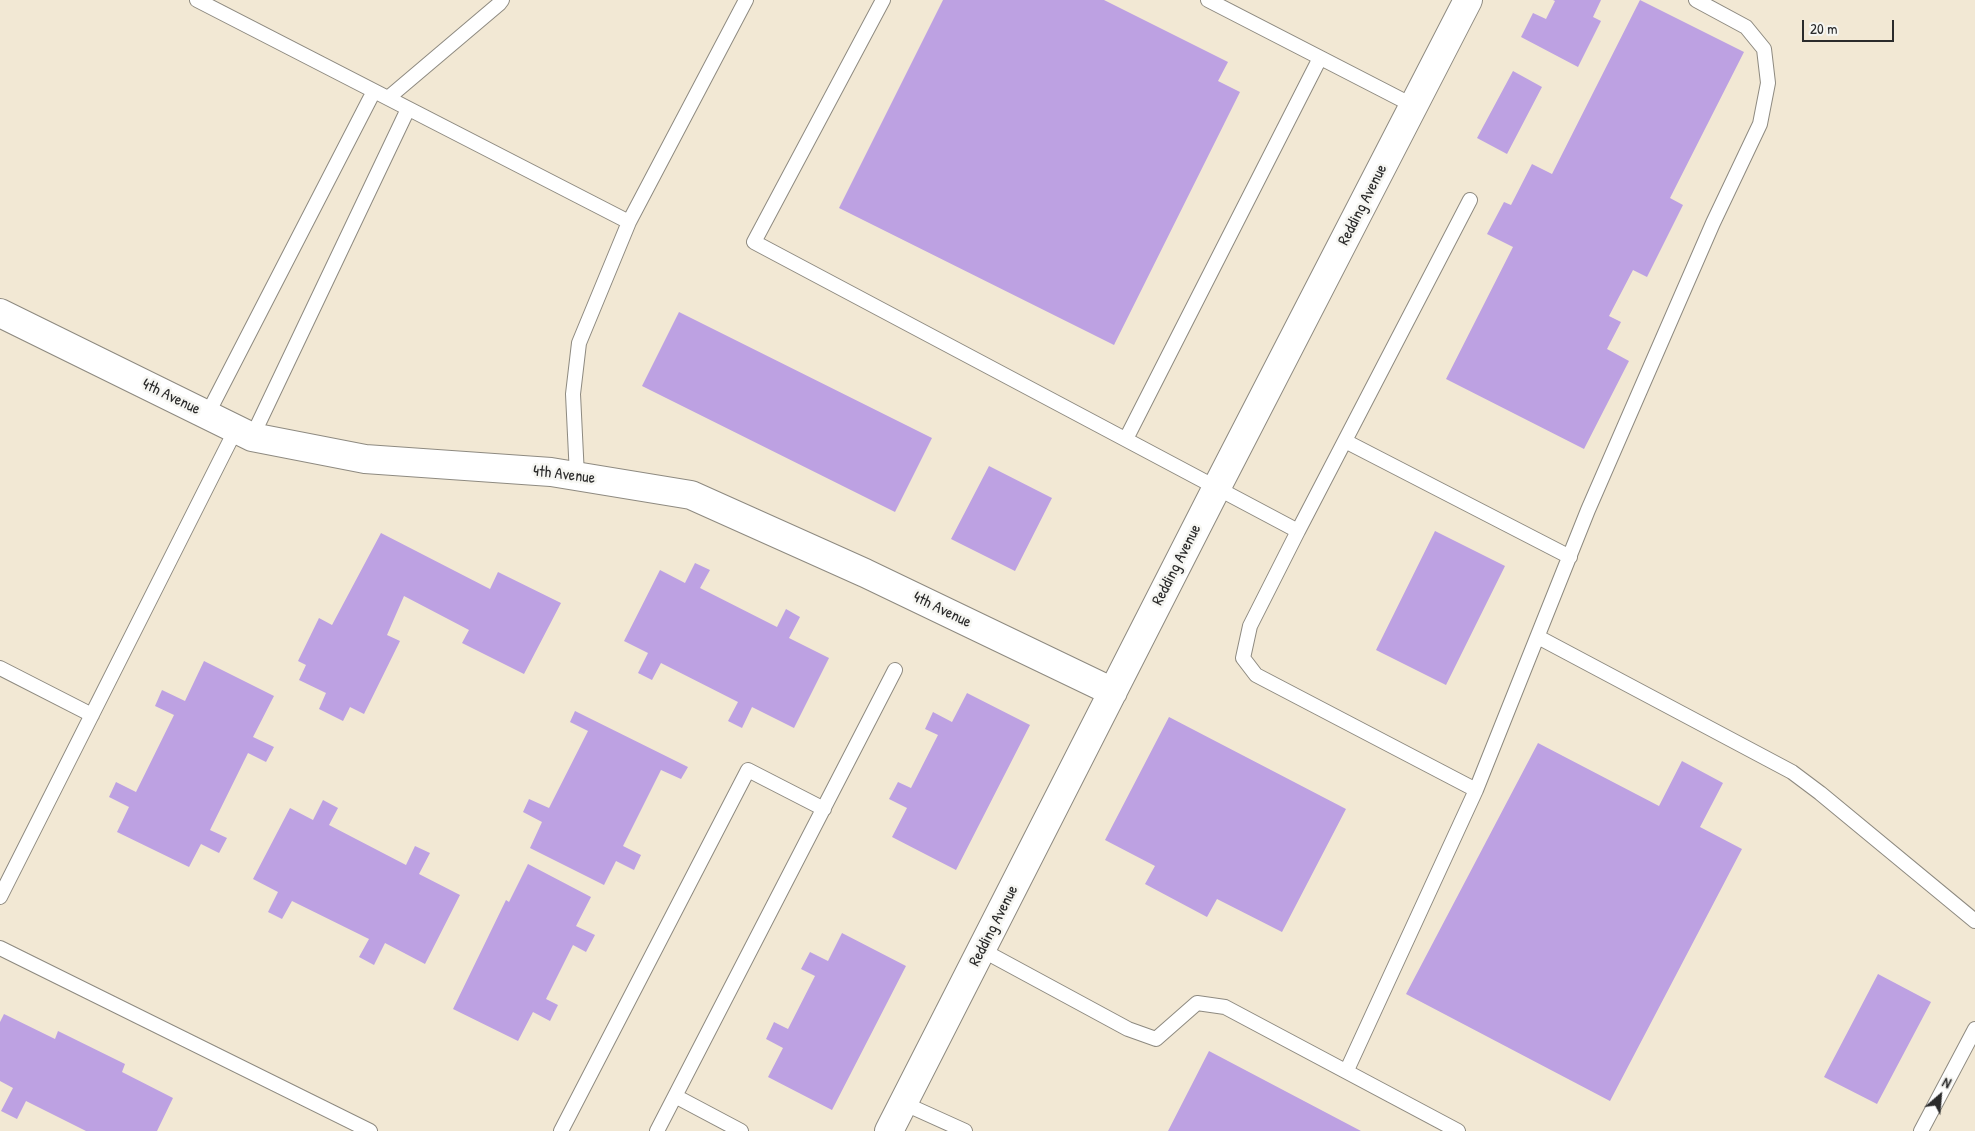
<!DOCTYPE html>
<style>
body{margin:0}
#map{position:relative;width:1975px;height:1131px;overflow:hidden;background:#f2e8d4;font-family:"Patrick Hand",sans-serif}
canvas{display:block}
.north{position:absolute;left:1915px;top:1071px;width:50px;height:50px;-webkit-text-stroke:4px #f6f6f2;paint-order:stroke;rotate:27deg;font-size:14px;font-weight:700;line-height:20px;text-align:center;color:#2b2b2b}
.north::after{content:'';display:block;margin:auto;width:18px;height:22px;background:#2b2b2b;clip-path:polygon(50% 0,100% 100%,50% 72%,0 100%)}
.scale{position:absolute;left:1802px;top:20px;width:92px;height:22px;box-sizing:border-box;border:2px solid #2b2b2b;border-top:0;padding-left:6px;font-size:15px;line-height:18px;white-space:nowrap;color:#2b2b2b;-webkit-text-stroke:4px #f6f6f2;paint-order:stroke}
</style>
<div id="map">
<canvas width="1975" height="1131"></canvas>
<div class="north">N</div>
<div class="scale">20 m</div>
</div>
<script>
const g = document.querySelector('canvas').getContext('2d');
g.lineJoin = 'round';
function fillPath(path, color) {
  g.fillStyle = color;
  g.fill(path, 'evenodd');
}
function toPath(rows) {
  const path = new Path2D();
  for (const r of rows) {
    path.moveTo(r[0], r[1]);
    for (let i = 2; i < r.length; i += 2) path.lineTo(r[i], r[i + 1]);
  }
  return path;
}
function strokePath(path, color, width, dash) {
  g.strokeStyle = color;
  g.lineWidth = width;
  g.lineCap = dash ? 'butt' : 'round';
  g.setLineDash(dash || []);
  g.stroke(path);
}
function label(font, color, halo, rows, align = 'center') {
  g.font = font + ' "Patrick Hand",sans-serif';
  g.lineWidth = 5;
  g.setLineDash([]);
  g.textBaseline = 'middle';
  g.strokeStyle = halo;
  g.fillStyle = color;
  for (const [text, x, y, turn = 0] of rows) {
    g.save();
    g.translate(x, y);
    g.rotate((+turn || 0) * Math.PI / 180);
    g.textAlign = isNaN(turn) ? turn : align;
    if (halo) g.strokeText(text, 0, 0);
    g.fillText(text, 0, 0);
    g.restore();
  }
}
fillPath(toPath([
 [943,0,1104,0,1228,62,1218,81,1240,92,1114,345,839,208],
 [1553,0,1601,0,1593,17,1601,21,1578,67,1521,37,1533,13,1546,19,1555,1],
 [1640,0,1744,52,1670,198,1683,205,1647,277,1633,270,1609,316,1621,322,1607,349,1629,361,1584,449,1446,379,1513,247,1487,234,1504,202,1511,205,1532,164,1552,174],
 [1513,71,1542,87,1507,154,1477,138],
 [679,312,932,438,895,512,642,386],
 [989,466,1052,498,1015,571,951,539],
 [1435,531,1505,566,1446,685,1376,650],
 [381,533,490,589,498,572,561,603,524,674,462,643,469,630,404,596,387,635,400,641,364,714,350,707,343,721,319,709,326,693,299,680,306,665,298,661,319,618,332,625],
 [695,563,710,570,700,588,777,627,786,609,800,617,789,638,829,658,794,728,752,707,742,728,728,721,738,702,661,663,652,680,638,673,648,653,624,641,660,570,685,583],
 [204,661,274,696,253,737,274,747,266,762,248,753,210,830,227,838,219,853,201,844,189,867,117,832,129,807,109,797,116,782,136,792,174,715,155,706,162,690,185,701],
 [967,693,1030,725,956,870,892,837,907,808,889,799,898,782,911,788,938,735,925,729,933,712,952,722],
 [575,711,688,767,681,779,661,770,623,846,641,855,634,870,616,861,604,885,530,848,542,822,523,812,529,799,549,808,588,731,570,722],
 [1169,717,1346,809,1282,932,1217,899,1207,917,1145,884,1155,866,1105,840],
 [1538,743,1659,806,1682,761,1723,783,1700,827,1742,849,1610,1101,1406,994],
 [323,800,338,808,329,825,406,865,415,846,430,853,419,874,460,895,425,964,385,943,374,965,359,957,369,939,292,901,282,919,268,912,278,892,253,879,290,808,313,820],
 [528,864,591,897,576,926,595,935,586,952,573,945,546,999,558,1005,550,1021,533,1012,518,1041,453,1009,506,900,509,902],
 [842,933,906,966,832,1110,768,1077,783,1048,766,1039,774,1022,788,1029,815,976,801,969,810,952,828,961],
 [1878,974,1931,1002,1877,1104,1824,1077],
 [4,1014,55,1039,58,1031,125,1064,122,1072,173,1098,157,1131,86,1131,26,1101,17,1119,1,1111,13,1088,0,1081,0,1022],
 [1209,1051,1361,1131,1168,1131]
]), '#bda1e2');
const service = toPath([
 [197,0,629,222],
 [883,0,754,242,1298,531,1470,200],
 [1208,0,1414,106],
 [388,98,499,4,502,0],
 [207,415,374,91],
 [252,437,408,109],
 [1126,439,1320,58],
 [1345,441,1570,557],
 [577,476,573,394,579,343,629,222,746,0],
 [1298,531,1250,626,1243,658,1256,675,1476,790],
 [1538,637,1792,772,1820,793,1975,921],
 [0,668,92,715],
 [0,897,236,429],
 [0,948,370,1131],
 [982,950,1128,1029,1156,1039,1197,1003,1225,1007,1458,1131],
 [1347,1070,1476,790,1588,510,1713,223,1760,124,1768,83,1764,49,1746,27,1696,0],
 [675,1096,741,1131],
 [903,1103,965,1131],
 [561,1131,748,770,824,809],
 [657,1131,895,670],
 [1921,1131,1975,1029]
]);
const minor = toPath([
 [0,313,252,437,365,459,551,472,691,495,865,573,1113,692],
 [889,1131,1217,487,1468,0]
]);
strokePath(service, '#8e8a80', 16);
strokePath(minor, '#8e8a80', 30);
strokePath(service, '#fff', 14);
strokePath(minor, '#fff', 28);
label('16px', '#2b2b2b', '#f6f6f2', [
 ["Redding Avenue",1363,205,-63],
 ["4th Avenue",171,397,26],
 ["4th Avenue",564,475,7],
 ["Redding Avenue",1177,565,-63],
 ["4th Avenue",942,610,26],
 ["Redding Avenue",994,926,-63]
]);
</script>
